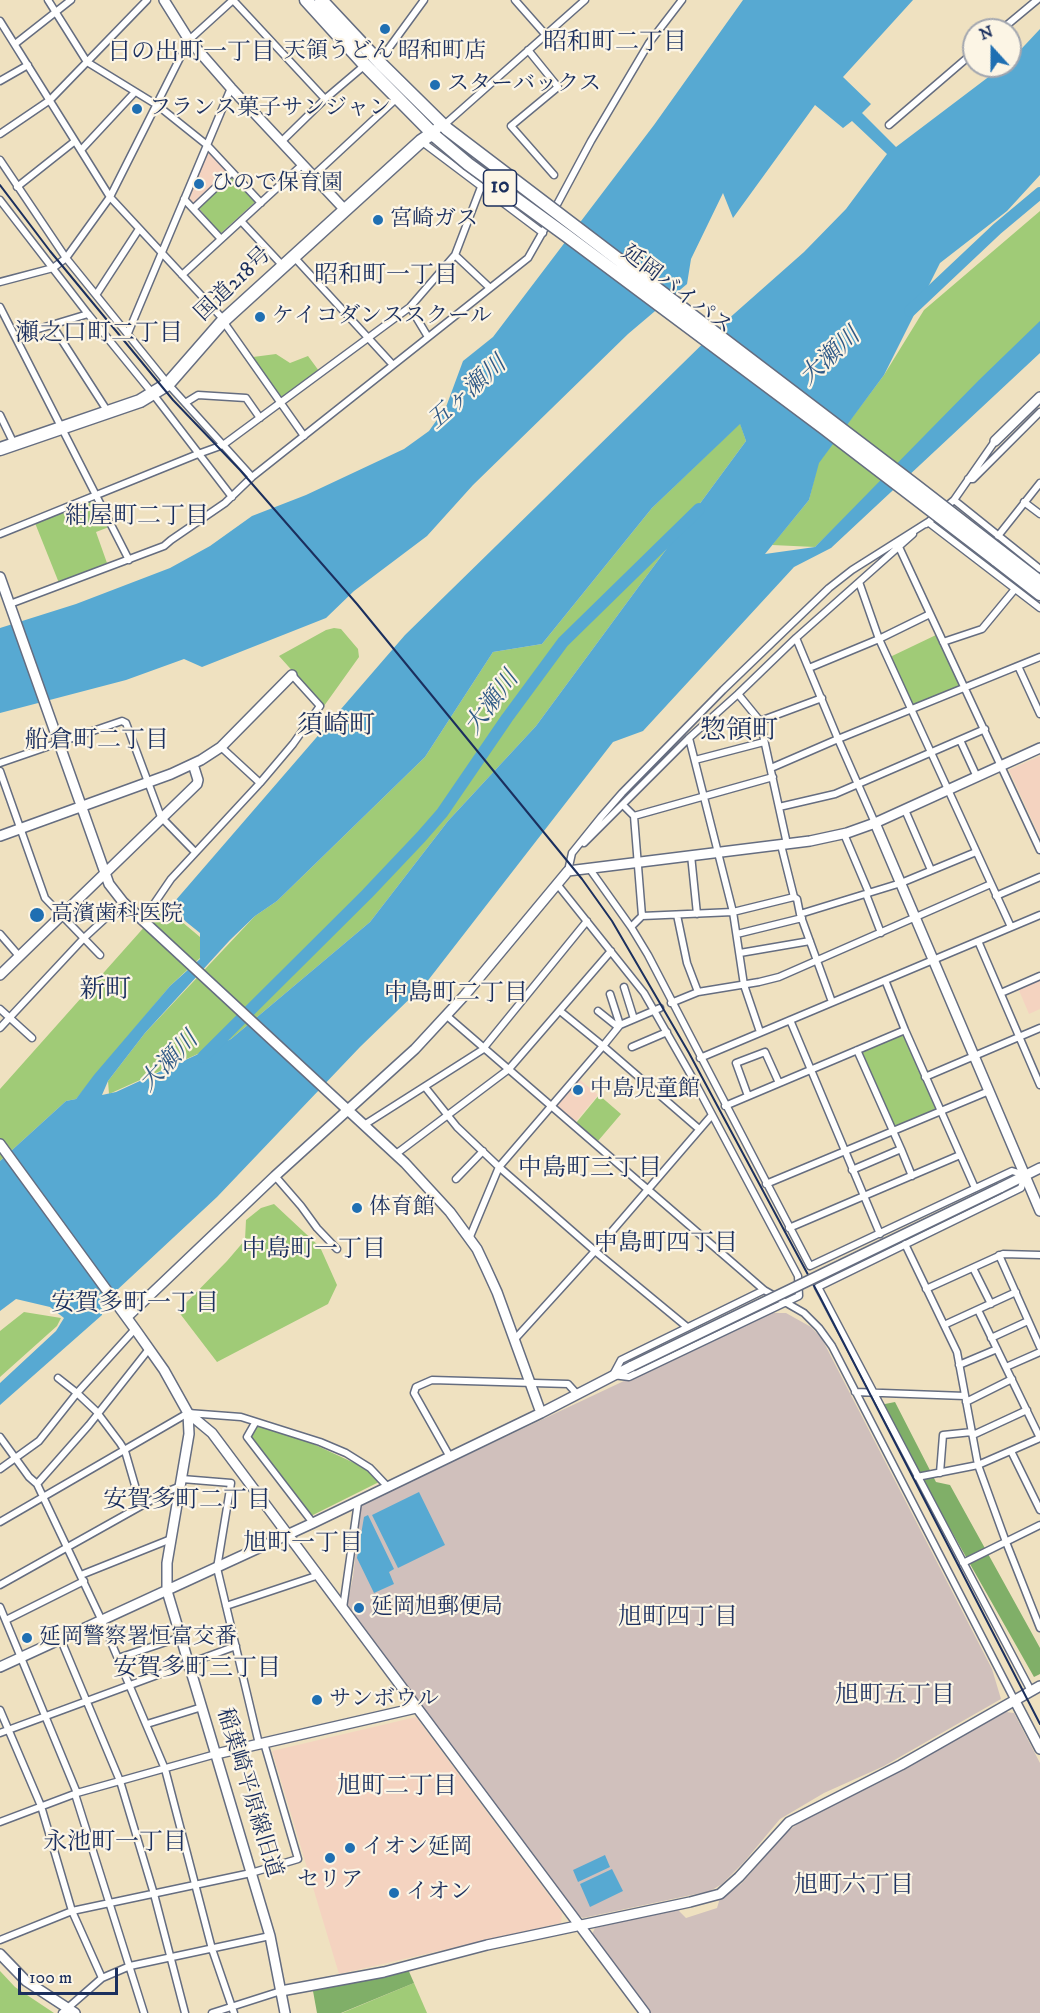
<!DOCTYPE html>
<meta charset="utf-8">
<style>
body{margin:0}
#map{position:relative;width:1040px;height:2013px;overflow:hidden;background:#efe1c0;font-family:"IM FELL DW Pica",serif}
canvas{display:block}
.north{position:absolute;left:962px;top:18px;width:60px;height:60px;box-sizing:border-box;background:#fcf5e5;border:2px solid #a2a6af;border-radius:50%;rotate:339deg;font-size:16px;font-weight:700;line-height:24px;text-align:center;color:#1b2f5e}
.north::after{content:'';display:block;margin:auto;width:21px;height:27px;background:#1f6fb2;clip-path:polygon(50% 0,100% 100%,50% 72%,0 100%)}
.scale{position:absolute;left:18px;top:1968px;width:100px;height:27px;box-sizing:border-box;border:3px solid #1b2f5e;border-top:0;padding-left:8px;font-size:18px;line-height:21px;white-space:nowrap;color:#1b2f5e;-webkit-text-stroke:4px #fcf5e5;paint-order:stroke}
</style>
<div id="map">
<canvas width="1040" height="2013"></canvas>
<div class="north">N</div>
<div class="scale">100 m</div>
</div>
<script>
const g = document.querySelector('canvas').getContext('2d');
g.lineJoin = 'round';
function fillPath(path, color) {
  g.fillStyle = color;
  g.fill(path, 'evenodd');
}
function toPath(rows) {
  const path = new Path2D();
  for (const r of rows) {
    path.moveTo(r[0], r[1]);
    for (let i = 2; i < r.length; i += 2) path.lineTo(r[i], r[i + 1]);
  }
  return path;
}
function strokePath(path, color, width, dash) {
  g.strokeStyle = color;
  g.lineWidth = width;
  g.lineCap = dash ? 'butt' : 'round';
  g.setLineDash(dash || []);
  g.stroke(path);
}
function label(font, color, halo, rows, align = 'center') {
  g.font = font + ' "IM FELL DW Pica","Noto Serif JP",serif';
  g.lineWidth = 4.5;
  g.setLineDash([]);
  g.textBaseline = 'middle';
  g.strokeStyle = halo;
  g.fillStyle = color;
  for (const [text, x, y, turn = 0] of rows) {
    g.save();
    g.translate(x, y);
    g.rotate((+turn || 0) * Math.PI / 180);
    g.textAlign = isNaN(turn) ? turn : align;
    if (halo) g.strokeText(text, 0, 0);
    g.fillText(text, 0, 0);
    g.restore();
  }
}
fillPath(toPath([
 [209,151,228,171,228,174,194,204,188,196,207,152],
 [1040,756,1040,838,1009,770],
 [1040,979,1040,1009,1029,1014,1018,988],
 [578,1078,598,1095,575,1122,555,1105],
 [416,1717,562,1913,561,1923,339,1974,272,1751]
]), '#f4d3c0');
fillPath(toPath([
 [768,1313,786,1313,811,1327,822,1339,992,1669,1001,1699,884,1766,824,1793,780,1819,744,1862,722,1884,710,1891,583,1918,578,1915,347,1605,353,1577,361,1505],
 [1006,1712,1014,1713,1040,1763,1040,2013,650,2013,592,1934,595,1928,650,1915,678,1910,686,1918,717,1908,720,1898,741,1884,788,1831,803,1820,855,1791,876,1784]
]), '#d0c0bc');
fillPath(toPath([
 [231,177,255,202,220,234,198,207],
 [1040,211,1040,327,815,547,772,545,809,500,818,463,884,375,924,310],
 [276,354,290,363,308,356,319,371,285,397,281,397,253,357],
 [740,423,746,441,536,726,448,821,370,922,231,1039,109,1094,108,1081,145,1033,255,916,277,901,425,757,493,652,542,644,652,508],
 [90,500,97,502,109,527,96,532,107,563,59,583,35,523],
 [334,628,341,629,358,649,359,657,324,706,279,656,326,630],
 [936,635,960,683,959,686,914,706,890,657],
 [163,906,200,937,200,958,170,986,76,1099,66,1101,0,1161,0,1089],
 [903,1034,937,1110,894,1128,861,1051],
 [599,1095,621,1114,598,1141,576,1123],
 [274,1204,320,1247,337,1285,328,1304,217,1362,178,1311,227,1261,245,1240,246,1220,261,1208],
 [24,1312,61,1318,57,1326,0,1377,0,1331],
 [256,1425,309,1442,365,1468,381,1481,311,1516,249,1436],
 [0,1971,15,1987,54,2013,0,2013],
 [414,1983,427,2013,342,2013]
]), '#a0cb77');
fillPath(toPath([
 [895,1402,936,1482,950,1485,1040,1648,1040,1674,1034,1677,880,1405],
 [407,1967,414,1983,341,2013,317,2013,313,1991]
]), '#80af68');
fillPath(toPath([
 [743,0,913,0,843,77,871,104,862,113,896,147,1003,66,1010,66,1010,61,1040,29,1040,175,1007,211,940,263,884,375,819,463,809,500,765,554,815,547,979,380,1040,321,1040,353,831,548,794,567,643,731,613,742,426,983,360,1047,217,1197,102,1304,102,1315,0,1405,0,1383,56,1331,64,1318,50,1307,16,1299,0,1311,0,1161,66,1101,76,1099,94,1075,170,986,200,959,200,933,169,908,405,635,726,321,804,252,846,209,887,154,852,121,843,128,815,105,733,218,723,193,691,259,687,284,628,334,473,485,427,536,354,591,326,618,202,667,184,659,126,680,0,713,0,628,76,604,170,568,210,546,252,516,306,495,404,449,429,431,446,407,463,361,493,337,654,125],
 [740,424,746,441,536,726,448,821,370,922,231,1039,116,1092,102,1095,108,1081,145,1033,230,940,255,916,277,901,425,757,493,652,542,644,652,508],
 [419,1492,445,1545,398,1568,372,1515],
 [368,1515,394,1569,389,1572,394,1584,374,1593,357,1558,364,1517],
 [605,1855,610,1867,578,1882,573,1870],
 [612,1869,623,1891,590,1907,580,1884]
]), '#57a9d2');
strokePath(toPath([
 [910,311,997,229,1040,193],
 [203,1057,367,894,421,837,442,813,507,718,563,642,699,509]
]), '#57a9d2', 12);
const street = toPath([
 [48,0,87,62,157,105,207,145,261,203],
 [233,0,325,99],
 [515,0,545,34],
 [0,21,110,197,224,320],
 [1001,30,1037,0],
 [15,44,71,0],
 [528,50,558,87,511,126,554,175],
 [378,63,424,0],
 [0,81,28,65],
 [889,125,974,52],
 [443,126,585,0],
 [0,134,50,100,147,0],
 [421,141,543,233],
 [281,142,325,99,365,65],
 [81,150,135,92],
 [0,160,66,258,168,384,252,477],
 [313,176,397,98],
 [17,187,75,141],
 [184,199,221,239],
 [0,200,88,314,153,394,232,497],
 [194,208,232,172],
 [553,212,591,141,649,43,682,0],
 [241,221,283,266],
 [455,255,490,288],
 [294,257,393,365],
 [182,275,302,165],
 [0,282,53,268,66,258,110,197,189,40,233,0],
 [96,295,139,229],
 [0,307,129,560],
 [410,307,428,337],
 [223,321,304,436],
 [52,325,108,412],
 [128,333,231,88],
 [15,336,88,314],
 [185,403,198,395,246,398,260,418],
 [0,415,14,444],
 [968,479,973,479,1040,412],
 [954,500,1040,569],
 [1024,502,1040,514],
 [926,524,954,500,995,441],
 [0,534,198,454,223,445,410,307,455,255,481,187],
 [998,536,1040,483],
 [899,547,1040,850],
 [859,582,879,639,1011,927],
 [10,604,164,546,171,540,225,503,252,477,528,258,549,221],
 [796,638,838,739,1040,657],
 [943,642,982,629,1015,589],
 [1018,666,1040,714],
 [809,668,879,639,930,614],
 [738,694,760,721,787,844],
 [760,721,822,698],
 [689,738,733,912,744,985,760,1032],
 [960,740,977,777],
 [221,747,260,783],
 [695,760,764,742],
 [0,763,122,721,126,723,161,817,195,852],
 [771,768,838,739,875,823],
 [0,771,45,898,100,955],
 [623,805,634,816,642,916,631,927],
 [779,807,835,794,985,729],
 [905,810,931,870],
 [634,816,773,777],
 [844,834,869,893],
 [584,843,689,738,738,694,796,638,913,534],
 [781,845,794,897,797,899,800,914,832,1002],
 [691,855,697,914],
 [589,868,631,927,648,955,810,1266,1012,1171,1025,1175,1021,1188,818,1287,1031,1691],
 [568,871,572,853,601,817,622,793,723,690,829,588,852,570,928,522,1040,608],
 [557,884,644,993,692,1077,798,1276,799,1296,629,1377,613,1375,621,1360,764,1290],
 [866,894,881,933],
 [996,896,1040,877],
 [800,914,901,883,976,852],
 [677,915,687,963,698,992],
 [642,916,733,912,794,897],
 [143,920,171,879,260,783,293,744,320,706,292,675],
 [0,934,19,956],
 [737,934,802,918],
 [978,941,1040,1085],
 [740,953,810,941],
 [885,980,905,1030,975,1188],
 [624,987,634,1019],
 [1001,993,1040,976],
 [610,994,620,1025],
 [671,1003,698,992,759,982,779,977,991,884],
 [0,1009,32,1038],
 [560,1011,603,1046,620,1025,660,1008],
 [598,1011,618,1027],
 [447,1016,741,1270,764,1290,804,1313,819,1328,832,1346,1015,1701],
 [790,1020,880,1234],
 [0,1028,84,938,123,902],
 [632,1047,667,1032],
 [700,1058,1040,915],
 [925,1077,1040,1028],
 [425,1087,457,1127,499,1167,595,1251,687,1327],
 [748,1096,736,1063,765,1052,779,1083],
 [725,1106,905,1030],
 [364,1125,482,1050,587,921],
 [901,1149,912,1176],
 [396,1154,509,1069,611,951],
 [852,1170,901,1149,857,1050],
 [275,1176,301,1206,317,1228,337,1249],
 [456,1179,483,1151],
 [766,1184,989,1091],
 [789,1228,960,1155],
 [469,1239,499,1167,603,1046,699,1129],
 [905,1244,957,1352,978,1465,1006,1542,1040,1628],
 [999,1255,1040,1347],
 [973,1268,991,1304],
 [926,1289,1003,1254,1040,1255],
 [978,1310,1040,1438],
 [944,1325,1016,1292],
 [991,1338,1028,1321],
 [515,1339,595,1251,712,1115],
 [149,1349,89,1425,37,1484,102,1621,165,1769,212,1949,234,2013],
 [959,1365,997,1349],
 [1006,1367,1040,1352],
 [58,1378,77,1393,96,1411,120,1443,125,1451,141,1506],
 [855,1392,965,1396],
 [966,1402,1012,1379],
 [255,1423,247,1437,313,1523],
 [973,1435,1027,1410],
 [0,1437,29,1477,37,1484],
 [1011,1451,1040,1510],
 [450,1457,414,1393,416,1387,432,1380,568,1384,577,1394],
 [0,1469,39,1441,77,1393,135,1329],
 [940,1473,943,1435,972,1432],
 [917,1477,978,1465,1040,1438],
 [182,1479,231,1483,217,1568,259,1744],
 [0,1522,188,1413,241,1417,320,1442,346,1453,370,1468,388,1487],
 [963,1563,1040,1525],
 [81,1575,171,1539],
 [0,1585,166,1492,181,1486],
 [226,1606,313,1577,317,1574],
 [0,1607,77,1793],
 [343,1608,358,1502],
 [6,1620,84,1581],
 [61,1640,120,1781,154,1894,185,2013],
 [118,1658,181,1637],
 [0,1710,41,1806,72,1911,102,1978],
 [147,1724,202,1707],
 [0,1733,236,1646],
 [75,1794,144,2013],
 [0,1822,77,1793,216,1754],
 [0,1940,72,1911,251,1873,298,1859,264,1743],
 [62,2013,102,1978,130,1966,270,1936],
 [212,2013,281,1991]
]);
const secondary = toPath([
 [164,0,189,40,231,88,345,210],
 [995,441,1040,397],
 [0,577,109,884,123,902,405,1163,450,1212,477,1249,486,1268,497,1292,541,1413],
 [875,823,1040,1211],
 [0,836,171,774,201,760,221,747,292,675],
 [0,975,197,784,198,780,193,764],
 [0,1144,135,1329,164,1370,188,1413,189,1434,167,1563,167,1591,270,1936,285,2013],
 [1000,1188,1040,1168],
 [127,1317,275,1176,415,1049,464,996,568,871,810,841,847,833,875,823,1040,748],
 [188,1413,212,1433,645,2013],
 [0,1667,313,1523,541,1413,632,1366],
 [1015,1701,1040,1749],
 [216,1754,416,1708],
 [0,1954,26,1981,75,2013],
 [281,1991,384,1972,487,1945,690,1902,720,1894,739,1877,789,1822,901,1765,1040,1686]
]);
const highway = toPath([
 [306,0,365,65,436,137],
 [321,0,380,63,447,129],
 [0,449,140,401,168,384,223,321,421,141,443,126],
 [1001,552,1040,582],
 [995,559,1040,594]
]);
strokePath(street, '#656d80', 9);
strokePath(secondary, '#656d80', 12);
strokePath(highway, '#656d80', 15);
strokePath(street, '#fff', 6);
strokePath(secondary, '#fff', 9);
strokePath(highway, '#fff', 12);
strokePath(toPath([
 [0,185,50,251,173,400,240,470,357,604,582,879,612,921,689,1053,820,1297,1040,1724]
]), '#1b2f5e', 2);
const secondaryBridge = toPath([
 [632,1366,1000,1188]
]);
const highwayBridge = toPath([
 [447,129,916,486,1001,552],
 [436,137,468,164,567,236,824,428,995,559]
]);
strokePath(secondaryBridge, '#656d80', 12, []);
strokePath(highwayBridge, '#656d80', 15, []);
strokePath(secondaryBridge, '#fff', 9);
strokePath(highwayBridge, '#fff', 12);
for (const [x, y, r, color] of [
 [385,29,6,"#1f6fb2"],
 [435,85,6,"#1f6fb2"],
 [137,109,6,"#1f6fb2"],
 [199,184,6,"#1f6fb2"],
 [378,220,6,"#1f6fb2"],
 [260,317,6,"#1f6fb2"],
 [37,915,8,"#1f6fb2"],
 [578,1090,6,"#1f6fb2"],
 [357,1208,6,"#1f6fb2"],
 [359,1608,6,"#1f6fb2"],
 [27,1638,6,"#1f6fb2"],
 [317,1700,6,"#1f6fb2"],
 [350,1848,6,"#1f6fb2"],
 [330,1858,6,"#1f6fb2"],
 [394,1893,6,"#1f6fb2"]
]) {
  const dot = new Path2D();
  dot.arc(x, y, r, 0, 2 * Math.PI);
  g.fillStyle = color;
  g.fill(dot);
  strokePath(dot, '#fcf5e5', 2);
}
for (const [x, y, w] of [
 [500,188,33]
]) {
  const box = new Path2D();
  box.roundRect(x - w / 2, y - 18, w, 36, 4.5);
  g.fillStyle = '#fcf5e5';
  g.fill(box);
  strokePath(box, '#1b2f5e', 1.5);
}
label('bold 21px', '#1b2f5e', null, [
 ["10",500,188]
]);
label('22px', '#1b2f5e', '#fcf5e5', [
 ["天領うどん 昭和町店",385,52,"center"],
 ["スターバックス",447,85],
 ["フランス菓子サンジャン",149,109],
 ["ひので保育園",211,184],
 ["宮崎ガス",390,220],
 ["ケイコダンススクール",272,317],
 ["高濱歯科医院",51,915],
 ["中島児童館",590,1090],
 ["体育館",369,1208],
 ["延岡旭郵便局",371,1608],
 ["延岡警察署恒富交番",39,1638],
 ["サンボウル",329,1700],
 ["イオン延岡",362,1848],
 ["セリア",330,1881,"center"],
 ["イオン",406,1893]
], 'left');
label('22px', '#1b2f5e', '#fcf5e5', [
 ["国道218号",234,285,-44],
 ["延岡バイパス",676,291,37],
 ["稲葉崎平原線旧道",248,1793,73]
]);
label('24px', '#1b2f5e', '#fcf5e5', [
 ["昭和町二丁目",615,44],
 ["日の出町一丁目",191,54],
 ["昭和町一丁目",386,277],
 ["瀬之口町二丁目",99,335],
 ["紺屋町二丁目",137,518],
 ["船倉町二丁目",97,742],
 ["中島町二丁目",456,995],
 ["中島町三丁目",590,1170],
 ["中島町四丁目",666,1245],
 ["中島町一丁目",314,1251],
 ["安賀多町一丁目",135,1305],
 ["安賀多町二丁目",187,1502],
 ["旭町一丁目",303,1545],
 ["旭町四丁目",678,1619],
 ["安賀多町三丁目",197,1670],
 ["旭町五丁目",895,1697],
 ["旭町二丁目",397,1788],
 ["永池町一丁目",115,1844],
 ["旭町六丁目",854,1887]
]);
label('italic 24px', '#305a87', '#fcf5e5', [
 ["大瀬川",831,358,-43],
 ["五ヶ瀬川",468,394,-42],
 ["大瀬川",493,704,-53],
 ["大瀬川",170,1063,-46]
]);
label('26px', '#1b2f5e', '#fcf5e5', [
 ["須崎町",336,728],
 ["惣領町",739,733],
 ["新町",105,992]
]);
</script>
